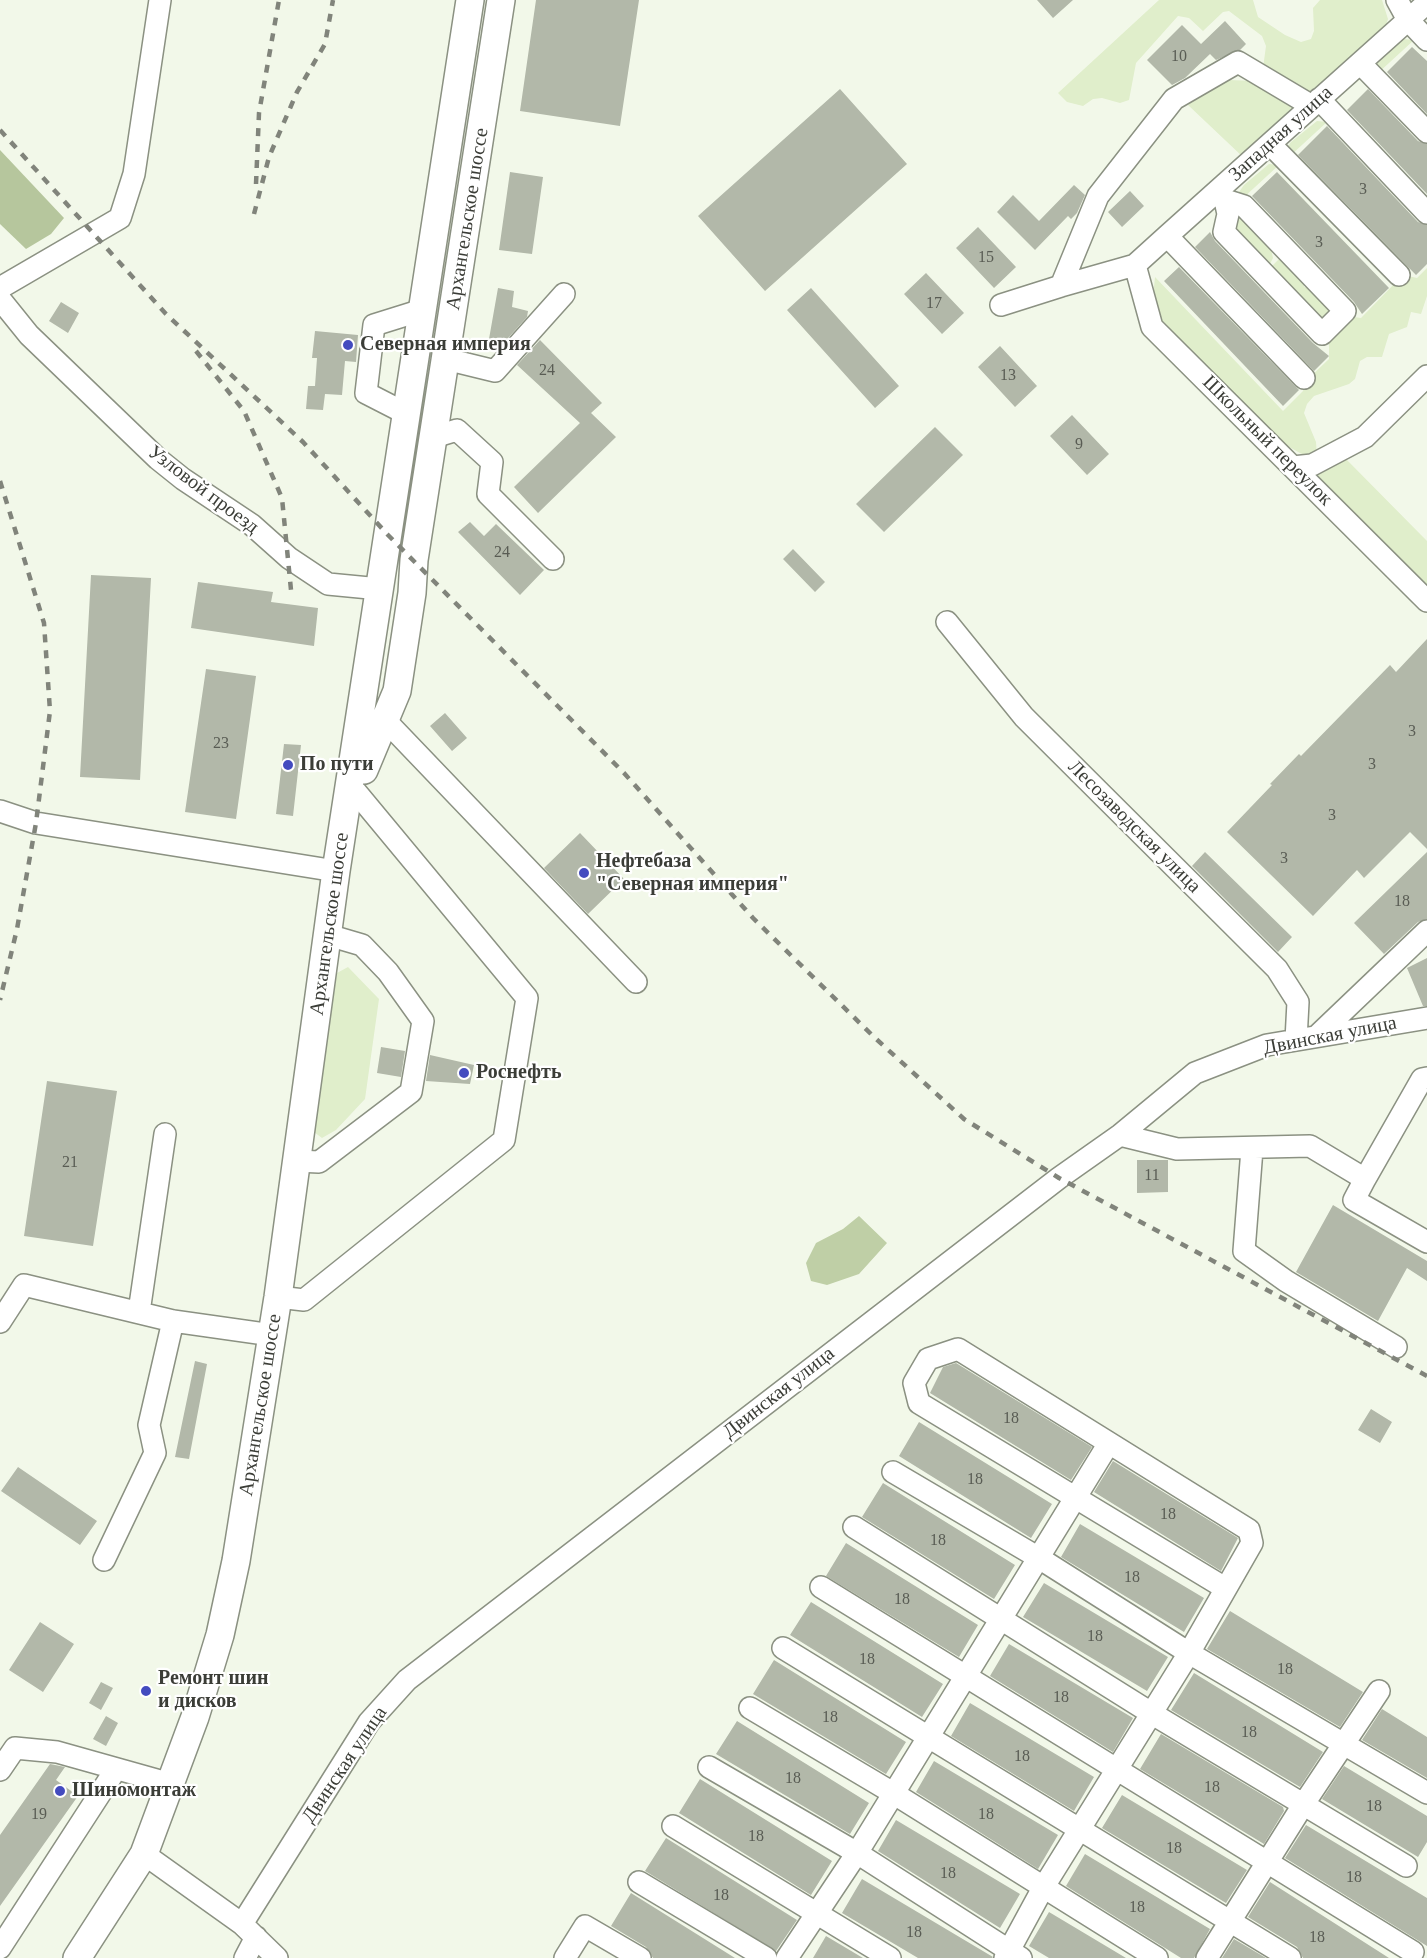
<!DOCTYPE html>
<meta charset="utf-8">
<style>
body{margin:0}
canvas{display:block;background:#f2f8e9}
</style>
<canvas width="1427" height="1958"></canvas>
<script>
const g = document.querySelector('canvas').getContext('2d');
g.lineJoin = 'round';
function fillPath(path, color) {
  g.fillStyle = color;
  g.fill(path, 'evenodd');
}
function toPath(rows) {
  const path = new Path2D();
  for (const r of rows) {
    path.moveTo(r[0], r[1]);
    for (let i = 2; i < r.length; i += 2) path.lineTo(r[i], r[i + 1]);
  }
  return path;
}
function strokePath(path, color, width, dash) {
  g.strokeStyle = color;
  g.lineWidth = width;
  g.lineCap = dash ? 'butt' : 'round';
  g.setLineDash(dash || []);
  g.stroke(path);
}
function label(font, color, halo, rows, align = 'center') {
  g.font = font + ' Georgia,serif';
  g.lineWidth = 4.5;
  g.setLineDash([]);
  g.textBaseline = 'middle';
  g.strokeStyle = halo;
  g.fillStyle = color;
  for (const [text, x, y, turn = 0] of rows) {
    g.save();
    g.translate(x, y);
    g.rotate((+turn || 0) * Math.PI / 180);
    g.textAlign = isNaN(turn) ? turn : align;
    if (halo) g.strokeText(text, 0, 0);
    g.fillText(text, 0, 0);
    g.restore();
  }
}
fillPath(toPath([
 [1159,0,1253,0,1258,17,1285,35,1301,42,1311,39,1314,31,1313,8,1320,0,1382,0,1388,19,1384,31,1312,97,1263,68,1266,46,1262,36,1229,11,1223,12,1203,31,1189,18,1178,16,1136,63,1129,100,1120,103,1102,98,1093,99,1083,106,1067,102,1058,93],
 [1404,39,1414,40,1377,74,1373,67,1378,60],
 [1229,80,1255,81,1300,108,1244,158,1188,105,1205,87],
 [1317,121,1327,122,1290,156,1286,149,1291,142],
 [1269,164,1279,165,1242,199,1239,192,1244,185],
 [1236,209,1271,249,1273,258,1269,266,1235,233],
 [1280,258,1303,277,1304,287,1320,291,1335,315,1323,326,1268,270],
 [1427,268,1427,296,1421,314,1411,312,1407,327,1389,334,1382,357,1367,357,1360,361,1355,379,1349,384,1314,396,1307,404,1304,413,1316,442,1317,456,1309,458,1282,443,1157,326,1152,307,1155,277,1283,411,1303,391,1308,379,1329,359,1329,340,1347,316,1361,318,1398,280,1408,276,1417,278],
 [1346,459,1427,541,1427,594,1314,480,1318,470],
 [348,967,379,999,365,1099,336,1130,322,1138,314,1132,337,973]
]), '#e0eecb');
fillPath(toPath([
 [0,150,64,218,51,234,26,249,0,224]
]), '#b6c69d');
fillPath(toPath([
 [859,1216,887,1243,859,1274,827,1285,811,1281,806,1263,816,1243,843,1229]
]), '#bfcfa6');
fillPath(toPath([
 [536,0,639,0,620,126,520,111],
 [1037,0,1073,0,1053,18],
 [1225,21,1246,44,1240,50,1216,60,1210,54,1185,78,1172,85,1147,60,1182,25,1201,44],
 [1412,47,1427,61,1427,114,1387,72],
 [840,89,907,164,765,291,698,216],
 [1368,89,1418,141,1427,144,1427,194,1347,110],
 [1327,126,1418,222,1427,225,1427,264,1416,275,1298,155],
 [510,172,543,177,532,254,499,250],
 [1277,172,1389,288,1362,314,1354,302,1252,196],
 [1074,185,1085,195,1077,213,1071,219,1068,216,1035,250,997,212,1013,195,1039,221],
 [1130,191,1144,206,1122,227,1108,212],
 [978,227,1016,267,994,288,956,248],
 [1210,232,1215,241,1313,343,1329,356,1314,371,1195,247],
 [1179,267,1299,390,1283,406,1164,281],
 [926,273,964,313,942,334,904,294],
 [498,288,514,291,512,307,528,311,527,317,499,348,489,339],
 [811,288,899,386,875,408,787,310],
 [61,302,79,313,68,333,49,321],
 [315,331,358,335,356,362,345,361,342,395,325,394,323,410,306,409,308,386,315,386,317,358,312,358],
 [540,340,602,403,591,413,616,437,538,513,514,487,580,423,517,365],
 [1000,346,1037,386,1015,407,978,367],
 [1072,415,1109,454,1087,475,1050,436],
 [935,427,963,455,884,532,856,504],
 [470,522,484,536,496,524,544,570,520,595,458,532],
 [793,549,825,582,815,592,783,559],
 [91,575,151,578,140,780,80,777],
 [198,582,273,592,271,602,318,608,314,646,191,628],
 [1427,639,1427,849,1410,832,1364,878,1357,870,1313,916,1227,832,1272,785,1270,784,1299,754,1301,756,1390,665,1396,672],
 [206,669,256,676,236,819,185,812],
 [445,713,467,738,452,751,430,726],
 [284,744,301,745,293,816,276,814],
 [580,833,624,879,588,914,544,868],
 [1205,852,1292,937,1278,952,1192,866],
 [1427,852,1427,919,1418,922,1384,954,1354,923],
 [1427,958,1427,1006,1423,1006,1407,968],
 [381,1047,405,1051,401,1077,377,1073],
 [430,1055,474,1065,470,1084,426,1081],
 [47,1081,117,1091,93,1246,24,1236],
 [1137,1160,1168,1160,1168,1192,1137,1193],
 [1333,1205,1427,1261,1427,1281,1407,1268,1378,1321,1296,1272],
 [195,1361,207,1364,189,1459,175,1457],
 [956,1363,1092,1447,1071,1480,930,1393,943,1367],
 [1371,1409,1392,1422,1380,1443,1358,1430],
 [919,1422,1052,1504,1031,1538,899,1456],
 [1113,1461,1238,1538,1221,1571,1094,1492],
 [18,1467,97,1521,80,1545,1,1491],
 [883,1483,1015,1565,994,1599,862,1517],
 [1080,1524,1204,1598,1184,1632,1061,1557],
 [846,1543,978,1625,959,1657,826,1576],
 [1044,1583,1168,1657,1147,1691,1023,1617],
 [811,1602,943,1684,922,1717,790,1635],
 [1230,1611,1363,1692,1340,1727,1207,1649],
 [40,1622,74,1644,43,1692,9,1670],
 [1009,1644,1133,1718,1113,1752,990,1676],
 [774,1660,906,1742,886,1774,753,1694],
 [1194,1673,1323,1752,1300,1787,1171,1710],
 [101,1682,113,1688,101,1710,89,1703],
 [970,1703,1094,1777,1074,1811,951,1736],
 [1382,1709,1427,1737,1427,1778,1362,1740],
 [106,1716,118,1723,106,1746,93,1739],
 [737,1721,869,1803,850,1834,716,1754],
 [1161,1734,1283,1807,1284,1811,1264,1844,1140,1769],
 [934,1761,1058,1835,1038,1869,916,1792],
 [50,1764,65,1767,56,1780,78,1796,0,1906,0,1835],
 [1344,1766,1427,1816,1427,1842,1418,1857,1322,1799],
 [700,1779,832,1861,811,1895,679,1813],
 [1122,1795,1247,1870,1226,1903,1102,1828],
 [896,1820,1020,1894,1000,1928,878,1851],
 [1306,1825,1427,1898,1427,1946,1285,1858],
 [666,1838,797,1920,776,1951,645,1871],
 [1085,1854,1210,1929,1194,1958,1181,1958,1066,1886],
 [862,1879,993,1957,992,1958,918,1958,842,1913],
 [1270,1882,1389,1958,1303,1958,1297,1947,1248,1917],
 [631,1893,735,1958,653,1958,646,1947,611,1926],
 [1049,1912,1126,1958,1049,1958,1029,1946],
 [826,1936,863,1958,813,1958],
 [1234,1939,1266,1958,1222,1958]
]), '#b2b8a9');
const minor = toPath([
 [1397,0,1408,20,1427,40],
 [1360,63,1427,132],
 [1319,99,1427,213],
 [1312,106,1238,62,1174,99,1098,196,1061,286,1135,265,1167,236,1427,3],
 [1270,144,1399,275],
 [1218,191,1225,200,1228,214,1224,232,1322,334,1345,311,1244,206,1225,200],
 [1167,236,1304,378],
 [1135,265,1152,327,1427,601],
 [0,288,120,218,134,174,160,0],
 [0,299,29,335,158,459,183,479,252,525,289,558,328,584,380,589],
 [1001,305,1061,286],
 [450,360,495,371,564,294],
 [407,414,366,393,374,325,422,310],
 [434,437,457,430,492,462,488,494,553,559],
 [1293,467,1312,465,1365,437,1427,376],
 [947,622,1024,717,1277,969,1298,1002,1296,1040],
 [384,719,636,982],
 [0,811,36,823,336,871],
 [1317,1036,1427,931],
 [1120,1135,1177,1149,1310,1146,1365,1179,1354,1200,1427,1242],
 [1252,1149,1244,1251,1286,1281,1396,1347],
 [297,1161,319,1162,411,1092,423,1021,388,972,362,945,328,935],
 [1365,1179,1422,1079,1427,1078],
 [278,1297,304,1300,504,1140,527,998,356,792],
 [139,1312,165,1134],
 [0,1322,24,1285,173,1321,272,1335],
 [893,1472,1039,1558,1189,1653,1427,1793],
 [854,1527,1151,1713,1406,1866],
 [104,1560,155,1453,149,1425,173,1321],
 [821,1587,1413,1952],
 [783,1648,1290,1958],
 [750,1708,893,1793,1157,1958],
 [709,1767,857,1853,1021,1958],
 [0,1770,15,1748,57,1752,171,1784],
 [673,1826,890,1958],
 [144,1854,242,1924,277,1958],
 [639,1882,766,1958],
 [242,1924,369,1722,407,1680,1059,1178,1120,1135,1195,1073,1267,1045,1427,1018],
 [0,1948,116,1769],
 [245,1958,256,1937],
 [565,1958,585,1926,640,1958],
 [787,1958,857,1853,1109,1443],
 [1005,1958,1043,1888,1189,1653,1252,1543,1249,1530,958,1349,928,1359,914,1383,919,1403,1225,1588],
 [1207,1958,1303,1805,1379,1691]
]);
const major = toPath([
 [364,770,397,691,412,593,414,560,501,0],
 [77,1958,144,1854,195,1717,220,1635,236,1561,278,1297,336,871,470,0]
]);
strokePath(minor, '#8b9182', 24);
strokePath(major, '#8b9182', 30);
strokePath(minor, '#fff', 21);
strokePath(major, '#fff', 27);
strokePath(toPath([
 [0,130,166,314,303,442,388,535,624,773,753,918,874,1037,964,1119,1059,1178,1427,1376],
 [256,184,259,113,279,0],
 [254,214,269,157,297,92,325,44,333,0],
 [196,351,244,411,282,498,291,590],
 [0,481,44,623,50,711,36,823,17,929,0,1000]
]), '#81847b', 4.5, [8, 8]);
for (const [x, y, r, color] of [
 [348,345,6,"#434bbf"],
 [288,765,6,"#434bbf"],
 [584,873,6,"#434bbf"],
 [464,1073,6,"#434bbf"],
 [146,1691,6,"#434bbf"],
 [60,1791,6,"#434bbf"]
]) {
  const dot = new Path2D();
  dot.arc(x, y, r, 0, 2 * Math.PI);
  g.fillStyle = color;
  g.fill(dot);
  strokePath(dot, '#fff', 2);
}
label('16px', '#595c54', null, [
 ["10",1179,57],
 ["3",1363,190],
 ["3",1319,243],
 ["15",986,258],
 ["17",934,304],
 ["24",547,371],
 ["13",1008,376],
 ["9",1079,445],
 ["24",502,553],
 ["3",1412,732],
 ["23",221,744],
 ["3",1372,765],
 ["3",1332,816],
 ["3",1284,859],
 ["18",1402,902],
 ["21",70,1163],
 ["11",1152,1176],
 ["18",1011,1419],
 ["18",975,1480],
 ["18",1168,1515],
 ["18",938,1541],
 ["18",1132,1578],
 ["18",902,1600],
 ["18",1095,1637],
 ["18",867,1660],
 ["18",1285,1670],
 ["18",1061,1698],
 ["18",830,1718],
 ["18",1249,1733],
 ["18",1022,1757],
 ["18",793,1779],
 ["18",1212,1788],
 ["18",1374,1807],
 ["19",39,1815],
 ["18",986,1815],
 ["18",756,1837],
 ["18",1174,1849],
 ["18",948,1874],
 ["18",1354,1878],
 ["18",721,1896],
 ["18",1137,1908],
 ["18",914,1933],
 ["18",1317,1938]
]);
label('20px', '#3b3d37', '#fff', [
 ["Западная улица",1281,134,-42],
 ["Архангельское шоссе",468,219,-81],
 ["Школьный переулок",1267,441,45],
 ["Узловой проезд",203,490,37],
 ["Лесозаводская улица",1134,827,45],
 ["Архангельское шоссе",330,924,-82],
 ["Двинская улица",1330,1036,-11],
 ["Двинская улица",779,1393,-38],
 ["Архангельское шоссе",261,1405,-81],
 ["Двинская улица",345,1765,-56]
]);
label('bold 20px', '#3b3d37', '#fff', [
 ["Северная империя",360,345],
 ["По пути",300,765],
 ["Нефтебаза",596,862],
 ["\"Северная империя\"",596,885],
 ["Роснефть",476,1073],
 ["Ремонт шин",158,1679],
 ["и дисков",158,1702],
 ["Шиномонтаж",72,1791]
], 'left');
</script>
